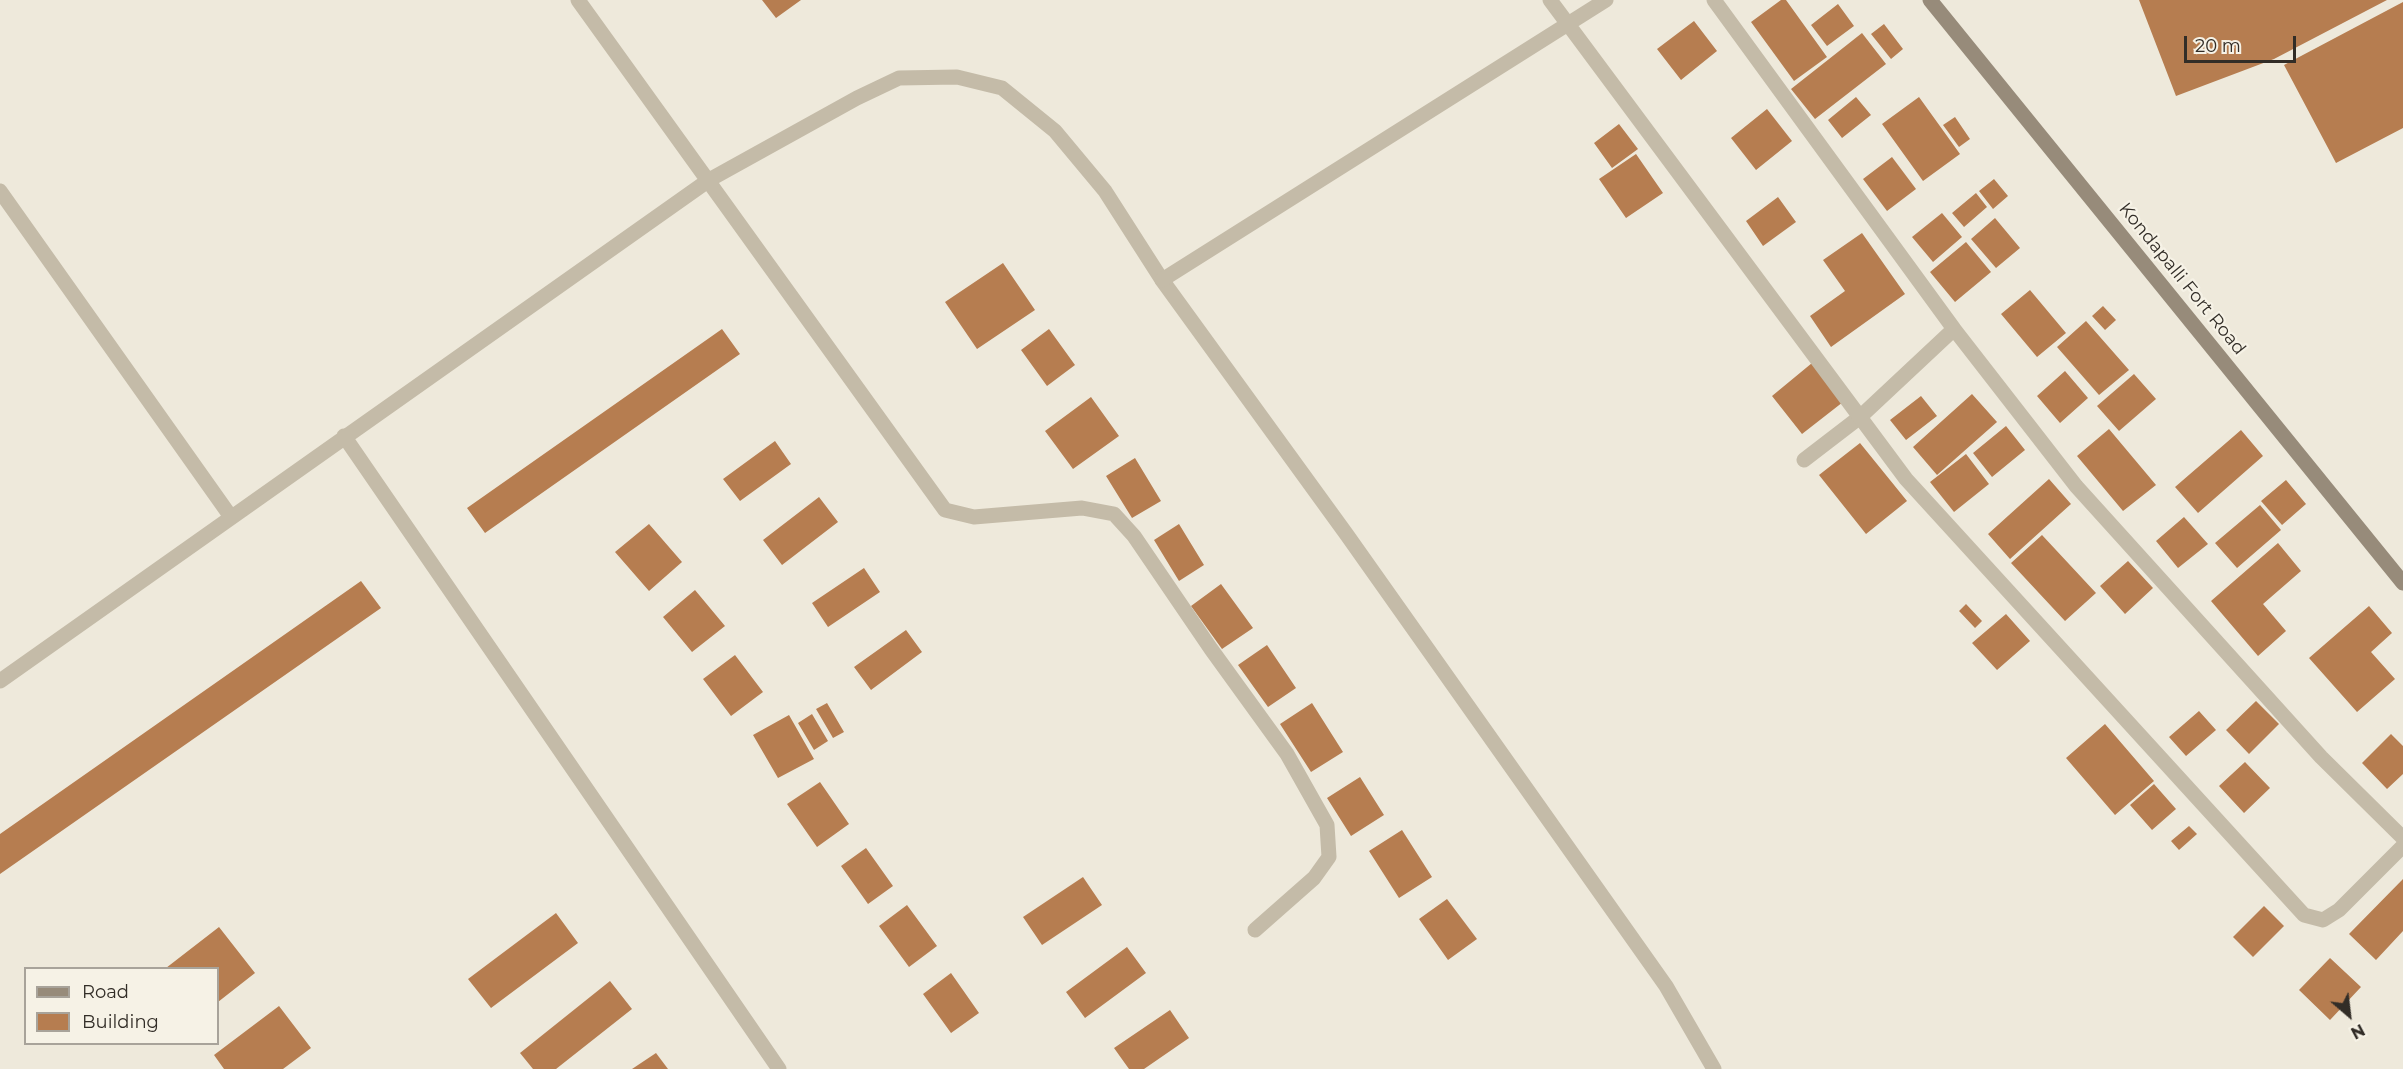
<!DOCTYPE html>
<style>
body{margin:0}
#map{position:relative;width:2403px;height:1069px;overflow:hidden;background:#eee9db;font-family:Montserrat,sans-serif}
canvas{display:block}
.legend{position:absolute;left:24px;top:967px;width:195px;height:78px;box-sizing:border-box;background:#f6f2e6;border:2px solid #a8a39a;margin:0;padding:8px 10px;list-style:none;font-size:18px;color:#322d27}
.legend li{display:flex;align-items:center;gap:12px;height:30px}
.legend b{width:30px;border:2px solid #a8a39a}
.north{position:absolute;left:2319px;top:985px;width:60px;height:60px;-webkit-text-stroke:4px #f6f2e6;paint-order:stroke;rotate:152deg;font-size:16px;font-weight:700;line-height:24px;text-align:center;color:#322d27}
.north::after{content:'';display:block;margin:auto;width:21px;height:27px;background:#322d27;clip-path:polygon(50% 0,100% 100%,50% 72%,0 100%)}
.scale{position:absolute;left:2184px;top:36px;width:112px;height:27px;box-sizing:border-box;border:3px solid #322d27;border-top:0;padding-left:8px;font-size:18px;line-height:21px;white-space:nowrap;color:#322d27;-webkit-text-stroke:4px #f6f2e6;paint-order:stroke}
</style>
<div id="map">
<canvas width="2403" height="1069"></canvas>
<ul class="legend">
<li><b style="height:8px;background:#978b7a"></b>Road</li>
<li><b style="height:16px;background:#b67d50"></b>Building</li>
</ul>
<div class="north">N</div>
<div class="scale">20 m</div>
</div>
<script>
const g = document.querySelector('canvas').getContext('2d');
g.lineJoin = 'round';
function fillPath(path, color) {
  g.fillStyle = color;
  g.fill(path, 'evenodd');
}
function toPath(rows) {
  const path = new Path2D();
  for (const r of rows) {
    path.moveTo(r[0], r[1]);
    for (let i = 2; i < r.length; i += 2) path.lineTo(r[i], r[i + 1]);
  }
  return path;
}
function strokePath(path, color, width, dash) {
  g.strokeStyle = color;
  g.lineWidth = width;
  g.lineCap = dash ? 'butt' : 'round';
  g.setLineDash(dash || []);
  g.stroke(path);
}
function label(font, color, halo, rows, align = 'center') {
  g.font = font + ' Montserrat,sans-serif';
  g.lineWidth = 4.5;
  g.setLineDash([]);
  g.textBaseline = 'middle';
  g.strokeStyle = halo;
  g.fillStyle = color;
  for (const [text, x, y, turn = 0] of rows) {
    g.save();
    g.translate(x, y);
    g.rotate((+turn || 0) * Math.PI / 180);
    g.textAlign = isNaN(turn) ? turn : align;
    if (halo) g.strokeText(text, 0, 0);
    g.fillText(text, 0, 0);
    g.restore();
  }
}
fillPath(toPath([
 [762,0,801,0,776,18],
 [1781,0,1786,0,1827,57,1794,81,1751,22],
 [2139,0,2387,0,2274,59,2176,96],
 [2403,2,2403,128,2336,163,2284,65],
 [1838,4,1854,26,1827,46,1811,25],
 [1694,21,1717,51,1681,80,1657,49],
 [1884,24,1903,49,1891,59,1871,34],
 [1862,33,1886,64,1815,119,1791,89],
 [1856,97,1871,115,1842,138,1828,120],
 [1919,97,1960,154,1923,181,1882,124],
 [1767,109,1792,141,1756,170,1731,138],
 [1955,117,1970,139,1959,147,1943,125],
 [1619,124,1638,149,1612,168,1594,143],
 [1636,154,1663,193,1626,218,1599,179],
 [1892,157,1916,189,1887,211,1863,179],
 [1994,179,2008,196,1993,209,1979,191],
 [1976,193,1987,207,1964,227,1952,213],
 [1778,197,1796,222,1763,246,1746,221],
 [1942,213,1962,237,1933,262,1912,237],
 [1995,218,2020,248,1996,268,1971,239],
 [1862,233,1905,294,1831,347,1810,316,1845,291,1823,260],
 [1966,242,1991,272,1955,302,1930,272],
 [1003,263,1035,310,977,349,945,302],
 [2030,290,2066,333,2037,357,2001,314],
 [2103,306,2116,320,2105,330,2092,316],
 [2086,321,2129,370,2099,395,2057,347],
 [722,329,740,354,485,533,467,508],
 [1049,329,1075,365,1047,386,1021,350],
 [1812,363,1843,402,1802,434,1772,396],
 [2065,371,2088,398,2060,423,2037,396],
 [2134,374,2156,399,2119,431,2097,406],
 [1972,394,1997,422,1937,475,1913,447],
 [1921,396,1937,416,1906,440,1890,420],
 [1091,397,1119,436,1073,469,1045,431],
 [2006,426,2025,450,1992,477,1973,453],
 [2109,429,2156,485,2123,511,2077,456],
 [2241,430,2263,456,2198,513,2175,487],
 [775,441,791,464,740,501,723,479],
 [1860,443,1907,501,1866,534,1819,475],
 [1966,454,1989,484,1954,512,1930,482],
 [1135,458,1161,501,1132,518,1106,476],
 [2049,479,2071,504,2010,559,1988,534],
 [2286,480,2306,504,2282,525,2261,501],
 [819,497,838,522,782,565,763,540],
 [2260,505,2281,530,2237,568,2215,543],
 [2184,517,2208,544,2178,568,2156,541],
 [649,524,682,562,649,591,615,552],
 [1179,524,1204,565,1179,581,1154,540],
 [2042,535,2096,593,2065,621,2011,563],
 [2278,543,2301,571,2263,604,2286,631,2258,656,2211,601],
 [2128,561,2153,588,2125,614,2100,586],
 [864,568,880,592,828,627,812,603],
 [361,581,381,608,0,874,0,834],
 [1221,584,1253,628,1222,649,1191,606],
 [695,590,725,626,692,652,663,617],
 [1966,604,1982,621,1975,628,1959,611],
 [2369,606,2392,633,2371,652,2395,679,2357,712,2309,658],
 [2006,614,2030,641,1997,670,1972,643],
 [906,630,922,652,871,690,854,667],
 [1267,645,1296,688,1268,707,1238,665],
 [735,655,763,692,731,716,703,679],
 [2256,701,2279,724,2249,754,2226,730],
 [827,703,844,732,833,738,816,709],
 [1312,703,1343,752,1311,772,1280,724],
 [2199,711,2216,730,2186,756,2169,737],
 [812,714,828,741,814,750,798,723],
 [789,715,814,759,778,778,753,735],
 [2105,724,2154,781,2115,815,2066,758],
 [2391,734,2403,746,2403,774,2387,789,2362,763],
 [2245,762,2270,788,2244,813,2219,786],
 [1360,777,1384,815,1351,836,1327,798],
 [820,782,849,824,817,847,787,804],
 [2154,784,2176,809,2152,830,2130,805],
 [2189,826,2197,834,2179,850,2171,841],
 [1402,830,1432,877,1399,898,1369,851],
 [866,848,893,886,868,904,841,866],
 [1083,877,1102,905,1042,945,1023,917],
 [2403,879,2403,931,2376,960,2349,934],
 [1447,899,1477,939,1448,960,1419,919],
 [907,905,937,946,909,967,879,926],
 [2264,906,2284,926,2253,957,2233,937],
 [556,913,578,943,491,1008,468,979],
 [219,927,255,973,218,1002,218,968,166,968],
 [1127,947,1146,973,1085,1018,1066,992],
 [2330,958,2361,987,2330,1020,2299,990],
 [951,973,979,1013,951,1033,923,994],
 [610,981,632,1009,556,1069,533,1069,520,1053],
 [279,1006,311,1048,283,1069,224,1069,214,1055],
 [1170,1010,1189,1038,1144,1069,1129,1069,1114,1048],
 [656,1053,668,1069,632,1069]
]), '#b67d50');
strokePath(toPath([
 [578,0,945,510,974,517,1082,508,1114,514,1134,536,1211,649,1287,754,1327,825,1329,857,1314,878,1255,930],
 [0,191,231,517],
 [344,436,779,1069],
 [1804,460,1860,417],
 [0,681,709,180,857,98,899,78,957,77,1002,88,1055,131,1105,191,1162,280,1347,535,1666,986,1714,1069]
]), '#c4bba8', 15);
strokePath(toPath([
 [1550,0,1906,479,2304,915,2323,920,2339,910,2403,846],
 [1714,0,1954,329,2076,486,2321,757,2403,838],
 [1162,280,1606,0],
 [1860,417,1954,329]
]), '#c4bba8', 15);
strokePath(toPath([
 [1930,0,2403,583]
]), '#978b7a', 15);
label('18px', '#322d27', '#f6f2e6', [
 ["Kondapalli Fort Road",2182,279,51]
]);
</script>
